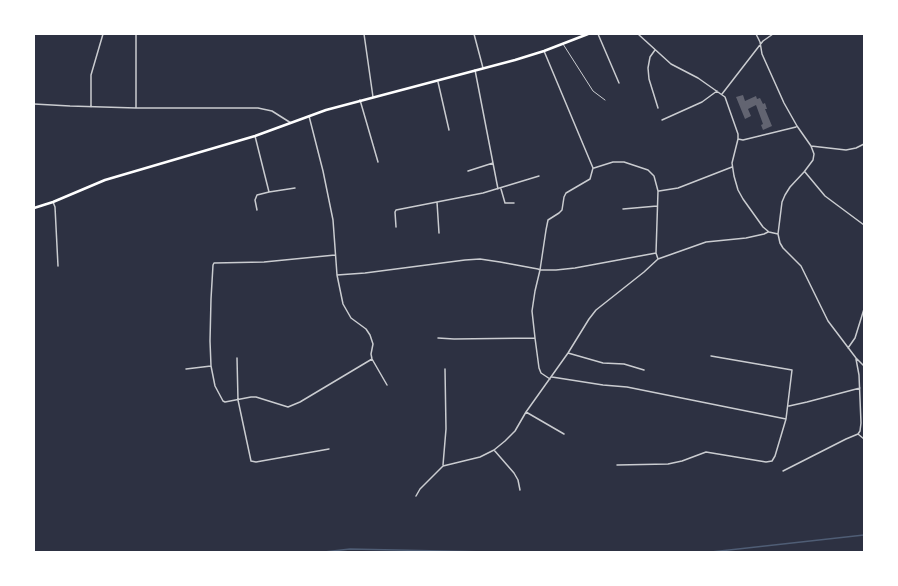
<!DOCTYPE html>
<style>
body{margin:0}
#map{position:relative;width:898px;height:586px;overflow:hidden;background:#2d3142;font-family:Arial,sans-serif}
canvas{display:block}
.frame{position:absolute;inset:0;border:35px solid #fff;pointer-events:none}
</style>
<div id="map">
<canvas width="898" height="586"></canvas>
<div class="frame"></div>
</div>
<script>
const g = document.querySelector('canvas').getContext('2d');
g.lineJoin = 'round';
function toPath(rows) {
  const path = new Path2D();
  for (const r of rows) {
    path.moveTo(r[0], r[1]);
    for (let i = 2; i < r.length; i += 2) path.lineTo(r[i], r[i + 1]);
  }
  return path;
}
function strokePath(path, color, width, dash) {
  g.strokeStyle = color;
  g.lineWidth = width;
  g.lineCap = dash ? 'butt' : 'round';
  g.setLineDash(dash || []);
  g.stroke(path);
}
function fillPath(path, color) {
  g.fillStyle = color;
  g.fill(path, 'evenodd');
}
strokePath(toPath([
 [324,552,350,549,488,552],
 [711,552,864,535]
]), '#4f5d75', 1.5);
fillPath(toPath([
 [743,95,745,101,756,96,757,99,760,98,763,104,765,103,767,109,765,109,772,126,763,130,761,125,763,124,756,105,748,109,751,116,745,119,736,97]
]), '#626471');
strokePath(toPath([
 [563,44,593,91,605,100]
]), '#caccd0', 1);
strokePath(toPath([
 [364,34,373,97],
 [474,34,483,68],
 [598,34,619,83],
 [638,34,671,64,698,78,725,97,738,134,738,139,732,163,734,176,738,190,743,199,763,227,769,232,778,234,780,243,783,248,801,266,828,321,856,358,864,366],
 [756,34,760,42,762,54,784,103,797,126,811,146,846,150,856,148,864,144],
 [655,50,650,57,648,68,649,79,658,108],
 [544,51,593,168,590,179,566,193,564,197,562,210,559,213,548,220,546,230,540,270,535,291,532,311,535,338,539,368,541,373,550,379],
 [475,70,498,189],
 [438,82,449,130],
 [722,94,763,41,773,34],
 [360,100,378,162],
 [34,104,70,106,136,108,258,108,272,111,291,123],
 [91,107,91,75,103,34],
 [136,108,136,34],
 [309,116,323,171,333,220,337,275,343,304,351,318,366,329,370,335,373,344,371,354,372,359,387,385],
 [662,120,702,102,717,91],
 [255,136,269,192],
 [738,139,743,140,796,127],
 [594,168,613,162,624,162,648,170,654,176,658,191,656,253,658,259],
 [468,171,493,163],
 [805,172,825,196,864,225],
 [501,189,505,203,514,203],
 [659,191,678,188,732,167],
 [53,202,55,207,58,266],
 [437,202,439,233],
 [623,209,657,206],
 [257,210,255,200,257,195,269,192,295,188],
 [396,227,395,212,396,210,483,193,539,176],
 [778,234,782,202,785,195,790,187,804,172,813,160,814,154,811,146],
 [335,255,264,262,214,263,213,265,211,299,210,341,211,366,215,386,223,401,225,402,251,397,256,397,288,407,300,402,372,359],
 [337,275,365,273,465,260,480,259,500,262,538,269,540,270,556,270,575,268,656,253],
 [438,338,454,339,535,338],
 [848,348,855,338,864,309],
 [568,353,603,363,624,364,644,370],
 [237,358,238,400,251,461,256,462,329,449],
 [856,359,859,375,861,423,860,431,858,434],
 [186,369,211,366],
 [552,377,603,385,627,387,786,419],
 [789,406,807,402,860,388],
 [526,412,564,434],
 [858,434,864,439],
 [494,450,514,473,518,480,520,490],
 [443,465,446,429,445,369],
 [617,465,668,464,682,461,706,452,766,462,772,461,775,456,786,419,792,370,711,356],
 [783,471,846,439,858,434],
 [416,496,420,489,443,466,480,457,494,450,505,441,515,431,526,412,568,353,589,319,596,310,644,272,658,259,706,242,746,238,764,234,768,232]
]), '#caccd0', 1.5);
strokePath(toPath([
 [34,208,53,202,105,180,255,136,326,110,515,60,544,51,588,34]
]), '#fff', 2.5);
</script>
